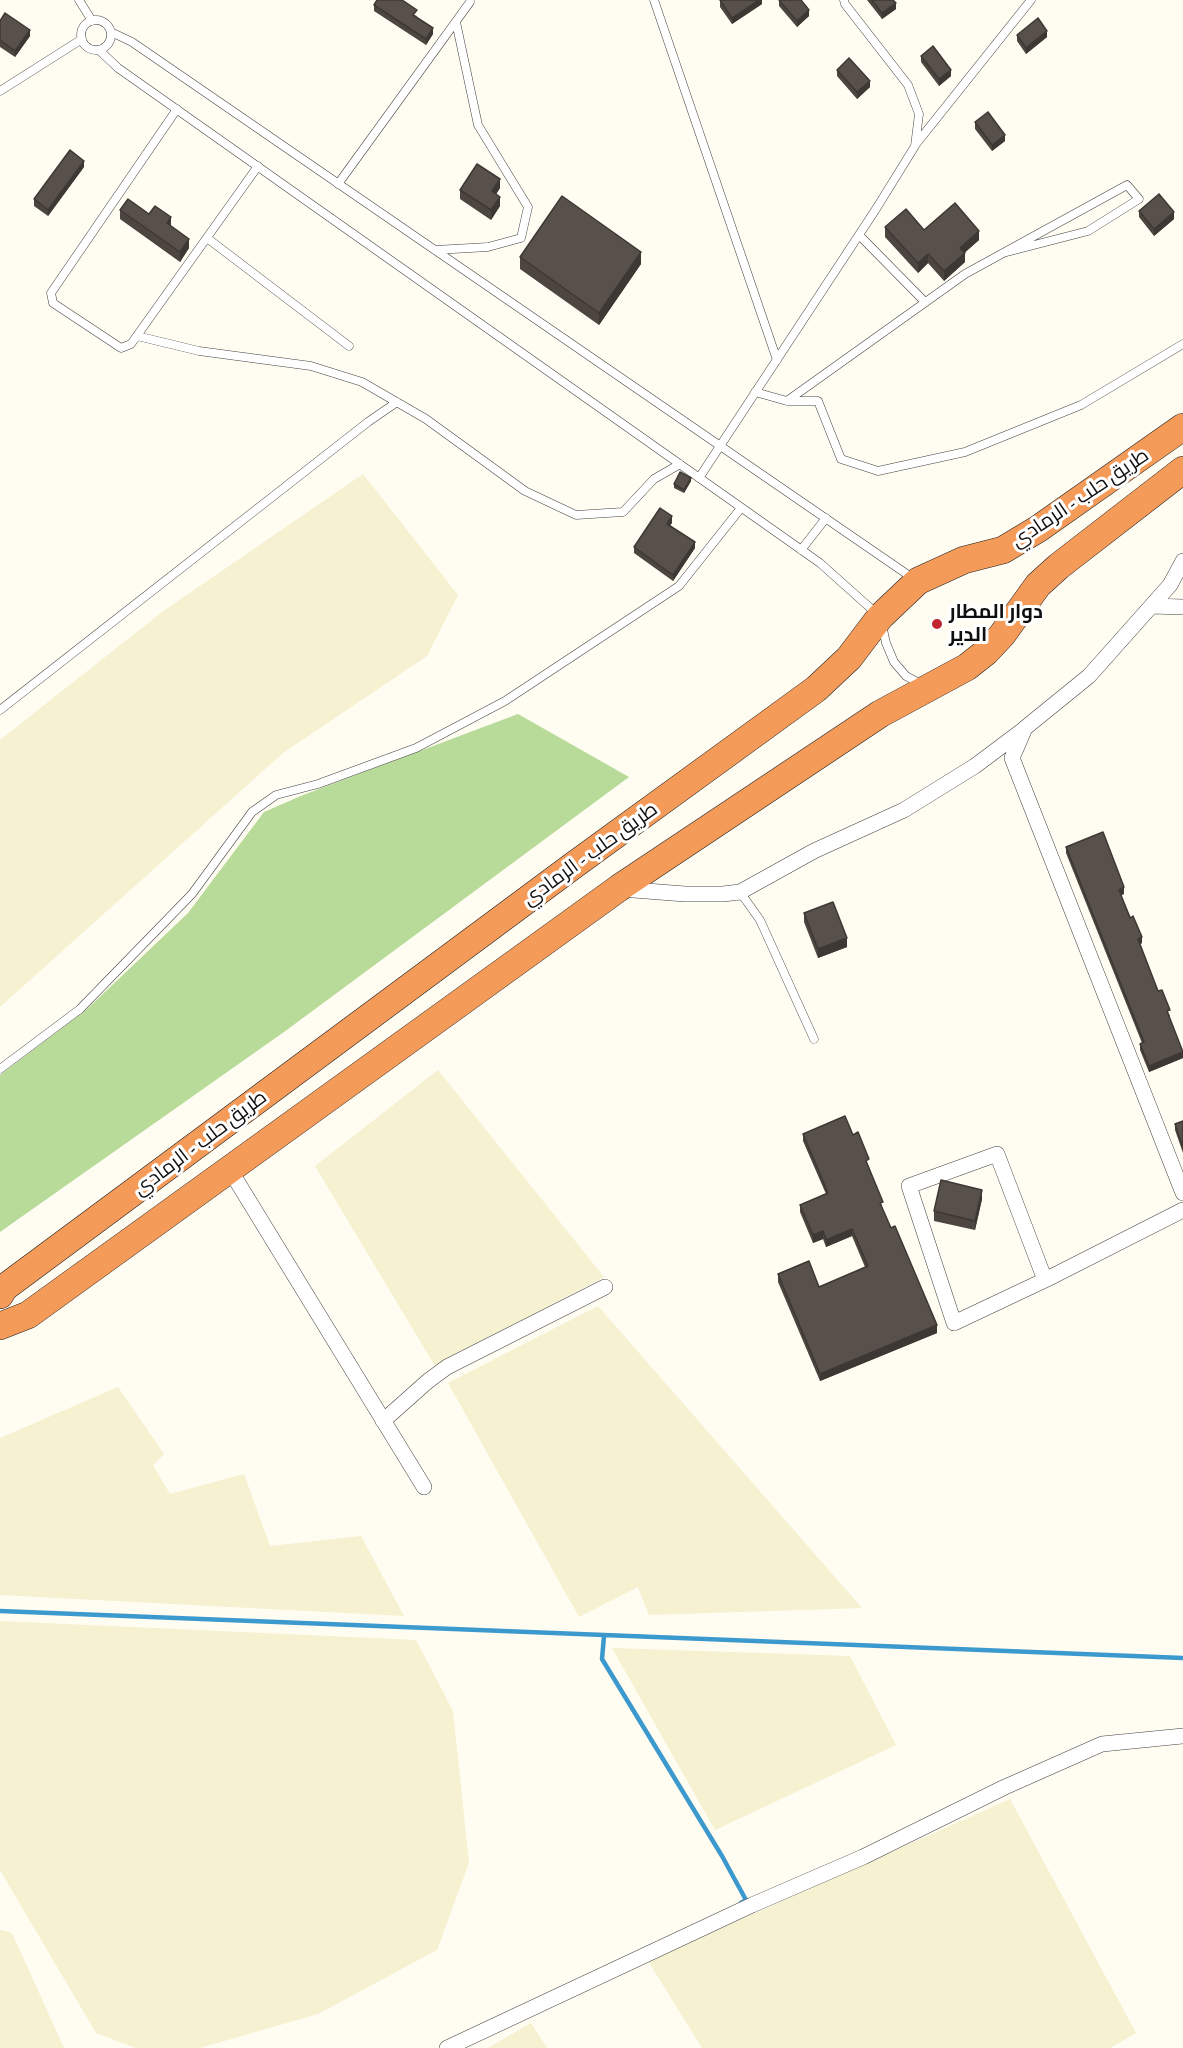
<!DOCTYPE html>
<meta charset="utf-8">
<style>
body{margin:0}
canvas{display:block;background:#fffcf1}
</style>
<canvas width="1183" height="2048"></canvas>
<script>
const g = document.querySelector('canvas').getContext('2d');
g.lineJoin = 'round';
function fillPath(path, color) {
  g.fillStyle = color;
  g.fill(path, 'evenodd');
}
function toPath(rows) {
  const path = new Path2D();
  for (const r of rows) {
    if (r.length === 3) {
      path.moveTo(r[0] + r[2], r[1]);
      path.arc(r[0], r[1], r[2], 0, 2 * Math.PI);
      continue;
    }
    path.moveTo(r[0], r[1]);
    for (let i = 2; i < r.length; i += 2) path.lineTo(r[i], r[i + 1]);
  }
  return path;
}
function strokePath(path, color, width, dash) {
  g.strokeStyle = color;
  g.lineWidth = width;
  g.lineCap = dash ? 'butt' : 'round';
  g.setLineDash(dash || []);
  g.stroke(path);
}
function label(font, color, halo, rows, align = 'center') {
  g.font = font + ' "Crimson Pro",Cairo,serif';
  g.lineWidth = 6;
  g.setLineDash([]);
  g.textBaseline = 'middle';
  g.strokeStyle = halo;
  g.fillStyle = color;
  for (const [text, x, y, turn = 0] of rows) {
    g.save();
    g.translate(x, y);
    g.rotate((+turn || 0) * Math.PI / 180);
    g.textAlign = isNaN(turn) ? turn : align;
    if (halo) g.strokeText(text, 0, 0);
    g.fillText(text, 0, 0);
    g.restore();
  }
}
fillPath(toPath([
 [363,474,458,595,427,656,283,753,0,1007,0,740,162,612],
 [438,1070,604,1277,435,1366,315,1166],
 [598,1306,862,1608,649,1615,638,1587,579,1617,448,1383],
 [118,1387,164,1454,153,1465,170,1494,244,1474,270,1546,361,1536,404,1616,0,1595,0,1438],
 [0,1621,416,1640,453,1711,469,1863,437,1950,318,2014,200,2048,136,2048,96,2033,0,1870],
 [612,1648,850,1656,896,1745,715,1830],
 [1010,1799,1136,2033,1110,2048,702,2048,648,1961],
 [0,1930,12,1933,64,2048,0,2048],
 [531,2023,547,2048,488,2048]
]), '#f5f1d1');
fillPath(toPath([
 [518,714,629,777,284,1032,0,1232,0,1075,86,1010,188,913,264,812,303,795]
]), '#b9db99');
strokePath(toPath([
 [0,1611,1183,1658],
 [604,1636,602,1659,722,1856,746,1900,741,1903]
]), '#3c99ce', 4.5);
const lane = toPath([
 [79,0,92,21],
 [654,0,777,360],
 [96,35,15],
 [111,32,132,42,914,579],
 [99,50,118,68,820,563,877,614],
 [0,91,82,39],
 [177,109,51,293,53,303,121,348,131,344,258,166],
 [916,144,1031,0],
 [338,184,470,2],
 [859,235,925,302],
 [207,238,349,346],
 [435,250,488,247,521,238,528,207,478,125,456,22],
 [137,336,199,351,311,366,362,382,426,419,525,491,576,515,623,512,654,479,680,464],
 [755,392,787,401,818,401,841,459,878,471,965,452,1081,405,1183,344],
 [787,401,965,274,1127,185,1139,199,1088,231,1003,253],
 [699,478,876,209,915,146,919,114,908,85,845,4,844,0],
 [801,550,826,518],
 [882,625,886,643,894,662,906,676,921,684],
 [0,710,368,422,397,402],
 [740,892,760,920,814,1039],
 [0,1069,80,1009,192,894,252,812,276,795,318,784,416,748,505,701,679,586,741,508]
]);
const street = toPath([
 [1183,561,1170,585,1089,676,1025,728,1012,758,1183,1193],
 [1152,606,1183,607],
 [621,889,685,894,723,894,740,892,814,851,904,810,975,766,1023,730],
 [230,1170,424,1487],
 [1045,1280,997,1154,909,1186,954,1323,1045,1280,1053,1276,1183,1210],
 [383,1421,428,1381,447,1367,605,1287],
 [447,2048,752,1905,863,1857,1005,1787,1102,1744,1183,1736]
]);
const highway = toPath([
 [0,1295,4,1288,574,865,816,689,849,658,880,617,918,581,964,560,1003,550,1038,529,1183,427],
 [0,1326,28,1315,619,888,880,714,967,667,986,652,1002,635,1038,585,1059,566,1183,470]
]);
strokePath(lane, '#424242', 9);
strokePath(street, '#424242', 16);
strokePath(highway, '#202020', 28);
strokePath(lane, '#fff', 8);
strokePath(street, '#fff', 15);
strokePath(highway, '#f59b5a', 27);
fillPath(toPath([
 [720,0,762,0,762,4,732,24,720,7],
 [779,0,809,16,797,27,779,6],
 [867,0,893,0,896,9,882,19],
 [374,5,417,16,416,17,433,34,426,45,374,11],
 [0,21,30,36,15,57,0,47],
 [1017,35,1047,37,1026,54,1017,41],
 [921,56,951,76,939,86,921,62],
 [837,70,870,87,857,99,837,76],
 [975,122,1005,141,992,151,975,129],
 [84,167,48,216,34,206,34,199],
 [500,188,496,194,500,206,491,220,460,199,460,190],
 [120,210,149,214,171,226,189,248,180,262,120,219],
 [1139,211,1174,219,1154,236,1139,217],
 [885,227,924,230,979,240,964,253,965,262,944,281,928,263,918,273,885,237],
 [520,257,641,264,599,325,520,269],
 [691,481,684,493,674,488,674,484],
 [672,523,670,525,695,548,673,581,634,553,634,547],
 [1066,847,1124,894,1121,895,1142,943,1140,944,1158,991,1170,1016,1169,1016,1183,1058,1149,1072,1140,1050,1140,1044,1142,1043,1066,853],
 [804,913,847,947,818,958,804,922],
 [1183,1121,1183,1153,1175,1130,1175,1124],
 [803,1134,853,1135,869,1167,883,1209,937,1333,820,1381,778,1282,778,1274,819,1287,865,1267,852,1236,826,1247,823,1239,813,1243,800,1212,800,1205,826,1194,803,1141],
 [982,1199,975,1230,934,1221,934,1211]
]), '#4c4540');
fillPath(toPath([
 [759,0,762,0,762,4,732,24,732,18],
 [896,3,896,9,882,19,882,13],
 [809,10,809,16,797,27,797,21],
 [433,28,433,34,426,45,426,39],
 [30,30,30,36,15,57,15,51],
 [1047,31,1047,37,1026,54,1026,48],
 [951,70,951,76,939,86,939,79],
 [870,81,870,87,857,99,857,92],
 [1005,135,1005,141,992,151,992,145],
 [84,161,84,167,48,216,48,210],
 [500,179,500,188,492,201,492,191],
 [500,197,500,206,491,220,491,210],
 [1174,212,1174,219,1154,236,1154,229],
 [171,217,171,227,167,223],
 [979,231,979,240,960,257,960,248],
 [189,239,189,248,180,262,180,252],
 [641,252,641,264,599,325,599,313],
 [965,253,965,262,944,281,944,271],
 [928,254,928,263,918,273,918,263],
 [691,478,691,481,684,493,684,490],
 [672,516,672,523,667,530,667,524],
 [695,542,695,548,673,581,673,575],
 [1124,887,1124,894,1119,896,1119,890],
 [1142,937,1142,943,1138,945,1138,939],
 [847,938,847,947,818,958,818,949],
 [1183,1052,1183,1058,1149,1072,1149,1066],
 [982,1190,982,1199,975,1230,975,1221],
 [852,1229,852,1236,826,1247,826,1240],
 [823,1231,823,1239,813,1243,813,1235],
 [937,1325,937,1333,820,1381,820,1374]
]), '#3e3834');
const building = toPath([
 [377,0,402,0,417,10,413,15,433,28,426,39,374,5,377,0],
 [720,0,759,0,732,18,720,0],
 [779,0,801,0,809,10,797,21,779,0],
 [872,0,893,0,896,3,882,13,872,0],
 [5,13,30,30,15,51,0,40,0,21,5,13],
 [1038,18,1047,31,1026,48,1017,35,1038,18],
 [933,46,951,70,939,79,921,56,933,46],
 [849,58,870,81,857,92,837,70,849,58],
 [988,112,1005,135,992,145,975,122,988,112],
 [70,150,84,161,48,210,34,199,70,150],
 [477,164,500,179,492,191,500,197,491,210,460,190,477,164],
 [1159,194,1174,212,1154,229,1139,211,1159,194],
 [562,196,641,252,599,313,520,257,562,196],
 [128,199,149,214,155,206,171,217,167,223,189,239,180,252,120,210,128,199],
 [955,203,979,231,960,248,965,253,944,271,928,254,918,263,885,227,906,209,924,230,955,203],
 [680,472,691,478,684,490,674,484,680,472],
 [660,508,672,516,667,524,695,542,673,575,634,547,660,508],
 [1103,832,1124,887,1119,890,1130,918,1133,916,1142,937,1138,939,1158,991,1162,990,1170,1010,1167,1011,1183,1052,1149,1066,1140,1044,1144,1042,1066,847,1103,832],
 [833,902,847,938,818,949,804,913,833,902],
 [845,1116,853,1135,858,1132,869,1159,866,1161,883,1202,880,1203,891,1228,895,1226,937,1325,820,1374,778,1274,809,1261,819,1287,868,1266,852,1229,826,1240,823,1231,813,1235,800,1205,828,1193,803,1134,845,1116],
 [1183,1121,1183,1147,1175,1124,1183,1121],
 [941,1180,982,1190,975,1221,934,1211,941,1180]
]);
fillPath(building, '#58504b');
strokePath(building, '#3e3834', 1.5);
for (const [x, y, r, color] of [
 [937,624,6,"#c12532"]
]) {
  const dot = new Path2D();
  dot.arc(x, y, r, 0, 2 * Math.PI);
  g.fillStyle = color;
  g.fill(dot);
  strokePath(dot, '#fff', 2);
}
label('20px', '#0f0f0f', '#fff', [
 ["طريق حلب - الرمادي",1080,498,-34],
 ["طريق حلب - الرمادي",590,854,-36],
 ["طريق حلب - الرمادي",200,1143,-37]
]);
label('bold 20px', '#0f0f0f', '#fff', [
 ["دوار المطار",949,612],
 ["الدير",949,635]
], 'left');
</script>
